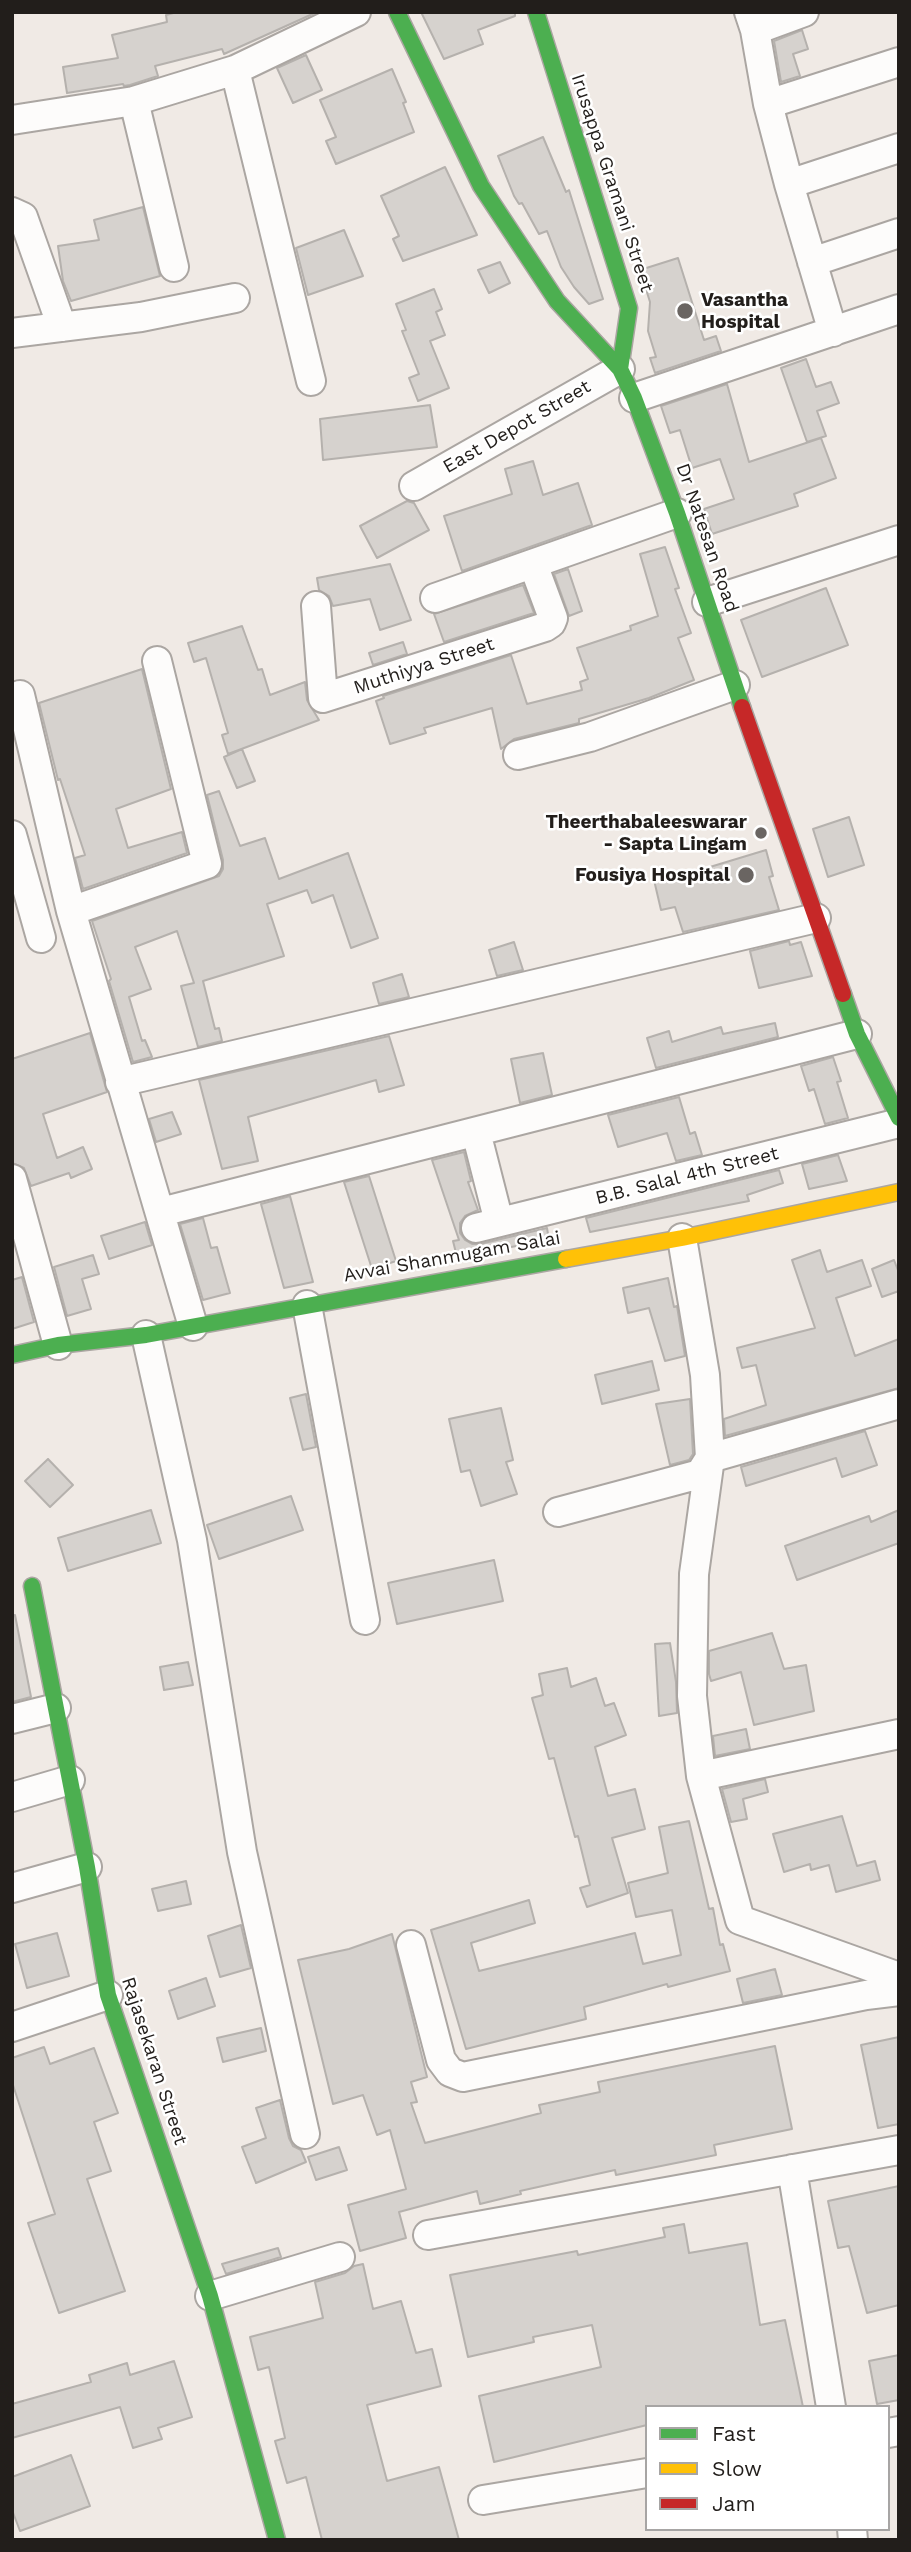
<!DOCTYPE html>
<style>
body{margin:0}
#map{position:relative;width:911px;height:2552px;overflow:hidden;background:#f0eae5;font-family:"Work Sans",sans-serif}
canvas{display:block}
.frame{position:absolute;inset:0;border:14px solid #221e1b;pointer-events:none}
.legend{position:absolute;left:645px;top:2405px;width:245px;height:126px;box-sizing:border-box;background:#fff;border:2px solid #a7a5a4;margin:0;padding:9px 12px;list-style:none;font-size:21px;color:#221e1b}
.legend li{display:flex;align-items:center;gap:14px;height:35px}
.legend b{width:35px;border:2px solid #a7a5a4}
</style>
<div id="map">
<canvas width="911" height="2552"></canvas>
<div class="frame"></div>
<ul class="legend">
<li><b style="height:9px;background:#4caf50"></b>Fast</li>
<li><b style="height:9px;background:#ffc107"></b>Slow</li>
<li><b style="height:9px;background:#c62828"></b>Jam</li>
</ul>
</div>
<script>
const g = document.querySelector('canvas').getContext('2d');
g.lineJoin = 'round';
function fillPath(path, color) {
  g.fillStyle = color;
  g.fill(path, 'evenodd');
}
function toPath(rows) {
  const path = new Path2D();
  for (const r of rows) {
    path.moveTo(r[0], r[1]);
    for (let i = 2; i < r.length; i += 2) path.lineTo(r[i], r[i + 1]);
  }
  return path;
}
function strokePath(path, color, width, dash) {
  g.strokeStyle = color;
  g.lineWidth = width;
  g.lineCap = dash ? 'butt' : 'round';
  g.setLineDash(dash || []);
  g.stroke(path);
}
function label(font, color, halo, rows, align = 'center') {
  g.font = font + ' "Work Sans",sans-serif';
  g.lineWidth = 5;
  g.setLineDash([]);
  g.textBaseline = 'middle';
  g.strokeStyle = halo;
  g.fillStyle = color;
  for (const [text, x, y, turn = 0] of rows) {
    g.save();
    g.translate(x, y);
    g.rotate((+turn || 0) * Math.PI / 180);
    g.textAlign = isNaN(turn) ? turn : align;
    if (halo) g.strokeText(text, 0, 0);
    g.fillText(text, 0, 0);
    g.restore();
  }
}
const building = toPath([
 [177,12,317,12,224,54,222,49,155,66,158,76,130,85,124,86,123,84,67,93,63,67,118,58,112,35,167,22,166,15,177,12],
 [421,12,515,12,515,16,478,30,483,44,444,59,421,12],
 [802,30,808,49,793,54,800,76,781,82,774,41,802,30],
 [306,55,322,90,293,103,277,68,306,55],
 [392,69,406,102,403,103,414,132,336,164,326,141,336,137,320,100,392,69],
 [543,137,566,192,569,190,603,299,589,304,574,287,561,267,547,231,539,234,522,203,519,204,514,196,498,156,543,137],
 [445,167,477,235,403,261,393,239,399,236,381,196,445,167],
 [143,207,160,276,71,301,63,281,58,246,99,240,94,220,143,207],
 [344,230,363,276,308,295,296,248,344,230],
 [678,258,704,340,716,336,721,351,655,373,650,358,656,357,648,331,650,302,640,270,678,258],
 [500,262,510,283,489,293,478,270,500,262],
 [434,289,442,309,436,312,445,335,430,341,449,388,418,401,409,378,419,374,402,331,406,330,396,304,434,289],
 [806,359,816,387,831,382,839,403,817,411,826,436,807,442,781,368,806,359],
 [727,384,749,462,821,438,836,478,794,494,798,506,712,534,704,509,734,499,720,459,692,468,680,430,670,433,661,406,727,384],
 [430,405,437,447,323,460,320,419,430,405],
 [533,461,543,495,578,483,592,525,462,571,444,516,512,494,505,469,533,461],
 [407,501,414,503,429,530,377,558,360,526,407,501],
 [665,547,679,588,675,589,691,633,678,638,694,680,649,698,579,719,579,723,514,739,501,749,492,708,424,728,426,733,390,744,376,701,384,698,383,696,511,655,527,704,582,690,580,682,588,679,577,648,631,630,630,626,658,616,640,554,665,547],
 [390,564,411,620,380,630,370,599,333,606,329,596,319,590,317,578,390,564],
 [568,569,582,611,569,616,554,574,568,569],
 [523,585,534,613,444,642,434,614,523,585],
 [826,588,848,645,762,677,741,620,826,588],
 [242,626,258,670,262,669,270,695,305,682,307,700,319,720,228,754,222,735,228,733,206,658,194,662,188,643,242,626],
 [403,642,407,654,373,665,369,653,403,642],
 [142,669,171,789,116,809,128,848,182,832,187,853,83,889,75,858,85,855,60,779,58,780,39,703,142,669],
 [242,749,255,781,237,788,224,757,242,749],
 [219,791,240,846,265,838,279,879,348,853,378,938,351,948,333,895,312,903,307,890,267,904,284,956,203,981,215,1029,219,1028,222,1041,198,1047,181,986,194,983,177,931,135,947,151,989,129,997,142,1041,145,1040,152,1057,133,1062,109,981,111,979,92,921,219,876,223,869,223,860,207,795,219,791],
 [849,817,864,865,828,877,813,829,849,817],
 [766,850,773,876,769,877,779,910,683,932,675,907,661,910,654,880,700,870,766,850],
 [789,941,790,945,801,942,812,976,759,988,750,951,789,941],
 [514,942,523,970,497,976,489,950,514,942],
 [402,974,409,997,379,1004,373,983,402,974],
 [775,1023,778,1037,656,1068,647,1038,669,1031,672,1042,721,1027,723,1034,775,1023],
 [90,1033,107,1092,43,1114,57,1158,83,1147,92,1169,71,1178,69,1173,31,1186,24,1168,12,1163,12,1059,90,1033],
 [389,1036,404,1085,379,1092,376,1080,248,1117,258,1161,222,1169,199,1080,389,1036],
 [543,1053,552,1095,520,1103,511,1059,543,1053],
 [833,1057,841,1081,837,1082,848,1118,825,1124,814,1089,809,1091,801,1066,833,1057],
 [679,1097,690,1134,695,1132,702,1155,676,1161,667,1133,618,1147,608,1115,679,1097],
 [172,1112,181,1134,156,1142,149,1119,172,1112],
 [464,1152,471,1181,468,1182,478,1210,465,1216,460,1223,460,1233,465,1240,472,1244,480,1244,547,1228,549,1240,457,1257,453,1241,459,1240,432,1160,464,1152],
 [838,1155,847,1181,809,1189,802,1164,838,1155],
 [779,1170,783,1183,747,1195,749,1201,590,1232,586,1218,779,1170],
 [369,1176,396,1261,372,1269,344,1182,369,1176],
 [290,1196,313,1282,284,1288,261,1204,290,1196],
 [203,1218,211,1248,217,1247,230,1293,203,1300,180,1224,203,1218],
 [145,1222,152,1245,109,1259,101,1236,145,1222],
 [820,1250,827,1272,862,1260,871,1286,836,1298,855,1356,899,1339,899,1388,725,1436,724,1419,766,1405,756,1365,742,1368,737,1348,815,1328,792,1260,820,1250],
 [93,1255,99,1274,82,1279,91,1309,67,1316,54,1267,93,1255],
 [894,1260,899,1273,899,1291,882,1297,872,1269,894,1260],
 [22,1277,34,1322,12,1329,12,1280,22,1277],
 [668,1278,674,1307,677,1306,685,1356,665,1361,649,1308,628,1313,623,1288,668,1278],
 [652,1361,659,1390,602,1404,595,1375,652,1361],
 [306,1394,316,1447,303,1450,290,1398,306,1394],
 [690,1399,693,1454,689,1460,670,1465,656,1404,690,1399],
 [501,1408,513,1460,506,1462,517,1494,481,1506,470,1470,461,1472,449,1419,501,1408],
 [865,1431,877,1465,842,1477,836,1458,746,1486,741,1467,865,1431],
 [48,1459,73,1485,50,1507,25,1481,48,1459],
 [291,1496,303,1530,219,1559,207,1525,291,1496],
 [151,1510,161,1543,68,1571,58,1538,151,1510],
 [899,1510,899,1543,797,1580,785,1546,869,1516,871,1522,899,1510],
 [494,1560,503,1601,397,1624,388,1583,494,1560],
 [15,1615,31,1697,12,1702,12,1616,15,1615],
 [772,1633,784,1669,806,1665,814,1711,754,1725,741,1672,711,1681,709,1674,709,1651,772,1633],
 [670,1643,676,1682,677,1713,659,1716,655,1644,670,1643],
 [188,1662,193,1685,164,1690,160,1667,188,1662],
 [567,1668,571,1687,596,1678,605,1706,614,1703,626,1735,595,1747,608,1796,635,1789,645,1829,612,1838,628,1893,587,1907,580,1888,590,1885,578,1836,575,1837,554,1758,549,1759,532,1698,543,1695,539,1674,567,1668],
 [746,1729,750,1749,715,1756,713,1736,746,1729],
 [765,1779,768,1792,743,1799,747,1819,731,1822,722,1789,765,1779],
 [842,1816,857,1866,875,1861,880,1880,836,1892,829,1865,811,1870,810,1864,784,1872,773,1834,842,1816],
 [689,1821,709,1909,713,1908,720,1945,723,1944,730,1971,668,1987,667,1984,584,2007,586,2019,466,2049,431,1930,529,1900,535,1923,471,1943,479,1971,635,1933,643,1964,681,1955,672,1910,636,1917,628,1883,668,1873,659,1827,689,1821],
 [186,1881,191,1904,158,1911,152,1889,186,1881],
 [241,1925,251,1968,220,1977,208,1936,241,1925],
 [57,1933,69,1976,27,1988,15,1944,57,1933],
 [392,1934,427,2077,411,2082,417,2102,411,2103,425,2143,541,2113,539,2105,600,2092,598,2082,775,2046,792,2129,714,2145,716,2155,616,2175,615,2170,520,2191,521,2194,480,2204,477,2191,399,2212,406,2238,360,2251,348,2205,406,2189,390,2130,377,2135,363,2095,333,2104,298,1960,349,1949,392,1934],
 [775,1969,782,1995,743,2003,737,1979,775,1969],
 [206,1978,215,2006,178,2019,169,1991,206,1978],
 [261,2028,266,2051,223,2062,217,2038,261,2028],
 [899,2037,899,2124,878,2128,861,2045,899,2037],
 [44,2047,50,2064,94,2048,118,2113,94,2122,111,2171,87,2179,125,2291,59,2313,28,2223,55,2214,12,2082,12,2058,44,2047],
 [280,2100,289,2138,293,2146,301,2150,306,2162,256,2183,242,2147,266,2138,256,2108,280,2100],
 [339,2147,347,2170,316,2180,308,2157,339,2147],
 [899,2186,899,2305,867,2313,849,2246,838,2248,828,2201,899,2186],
 [684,2224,689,2253,747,2243,760,2325,785,2320,803,2407,647,2407,647,2425,494,2462,479,2396,601,2367,592,2325,533,2337,534,2342,468,2357,450,2275,577,2251,578,2255,665,2237,663,2228,684,2224],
 [278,2248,281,2257,226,2274,222,2264,278,2248],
 [363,2264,373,2309,401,2301,416,2353,432,2349,441,2386,367,2405,387,2481,439,2467,459,2540,322,2540,306,2477,287,2483,275,2441,285,2438,269,2367,258,2370,250,2337,323,2318,315,2282,345,2273,354,2266,363,2264],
 [899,2355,899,2400,877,2404,869,2361,899,2355],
 [174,2361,192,2417,158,2428,162,2439,133,2448,120,2407,12,2438,12,2404,91,2382,89,2375,127,2363,130,2375,174,2361],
 [71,2455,90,2506,20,2531,12,2510,12,2477,71,2455]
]);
fillPath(building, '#d6d2ce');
strokePath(building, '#b5b1ad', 2);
const street = toPath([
 [749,12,755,30,768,104,789,184,833,332],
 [755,30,804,12],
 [235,70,311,381],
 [768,104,899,62],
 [12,120,134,101],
 [789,184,899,148],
 [12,212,23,217,62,327],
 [812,262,899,233],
 [174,267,134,101,235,70,356,12],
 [12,333,141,317,235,298],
 [634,398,899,309],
 [414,486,620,369],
 [435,598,677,513],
 [707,602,899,540],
 [316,606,323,698,545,627,551,623,553,618,533,564],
 [20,695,71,911,193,1326],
 [518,755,590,737,735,685],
 [12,835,41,938],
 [71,911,207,864,157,661],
 [120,1082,816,918],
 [476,1132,499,1222],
 [12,1179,58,1345],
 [161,1212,857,1034],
 [476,1228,899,1123],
 [682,1238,705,1375,710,1458,694,1574,692,1696,701,1776,740,1920,899,1977],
 [307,1305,365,1620],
 [146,1335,192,1540,242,1852,305,2134],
 [558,1512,700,1474,710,1458,899,1404],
 [12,1719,56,1708],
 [701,1776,899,1734],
 [12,1797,70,1780],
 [12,1888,87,1867],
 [411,1945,441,2060,450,2072,463,2077,866,1995,899,1991],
 [12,2027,108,1995],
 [792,2169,831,2407],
 [428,2235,899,2150],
 [210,2296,340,2257],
 [888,2433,899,2431],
 [483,2500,647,2473],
 [852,2529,853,2540]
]);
const fast = toPath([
 [397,12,481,186,557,301,620,369,634,398,677,513,742,707],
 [536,12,629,308,620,369],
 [843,994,857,1034,899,1118],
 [12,1355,58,1345,146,1335,566,1259],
 [32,1586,87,1867,108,1995,210,2296,277,2540]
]);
const slow = toPath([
 [566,1259,682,1238,899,1192]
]);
const jam = toPath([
 [742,707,843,994]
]);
strokePath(street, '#aba6a2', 32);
strokePath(fast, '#aba6a2', 19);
strokePath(slow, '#aba6a2', 19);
strokePath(jam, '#aba6a2', 19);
strokePath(street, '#fdfcfb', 28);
strokePath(fast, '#4caf50', 16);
strokePath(slow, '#ffc107', 16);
strokePath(jam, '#c62828', 16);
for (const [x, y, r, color] of [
 [685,311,9,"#6a6562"],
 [761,833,7,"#6a6562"],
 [746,875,9,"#6a6562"]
]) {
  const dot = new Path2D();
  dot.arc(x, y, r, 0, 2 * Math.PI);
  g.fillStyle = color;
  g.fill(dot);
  strokePath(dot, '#fff', 2.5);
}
label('19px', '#221e1b', '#fff', [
 ["Irusappa Gramani Street",612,183,72],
 ["East Depot Street",517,427,-30],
 ["Dr Natesan Road",707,538,71],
 ["Muthiyya Street",424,666,-18],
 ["B.B. Salal 4th Street",687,1176,-14],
 ["Avvai Shanmugam Salai",452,1257,-10],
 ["Rajasekaran Street",154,2061,72]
]);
label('bold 19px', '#221e1b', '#fff', [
 ["Vasantha",701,300,"left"],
 ["Hospital",701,322,"left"],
 ["Theerthabaleeswarar",747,822],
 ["- Sapta Lingam",747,844],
 ["Fousiya Hospital",730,875]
], 'right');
</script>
